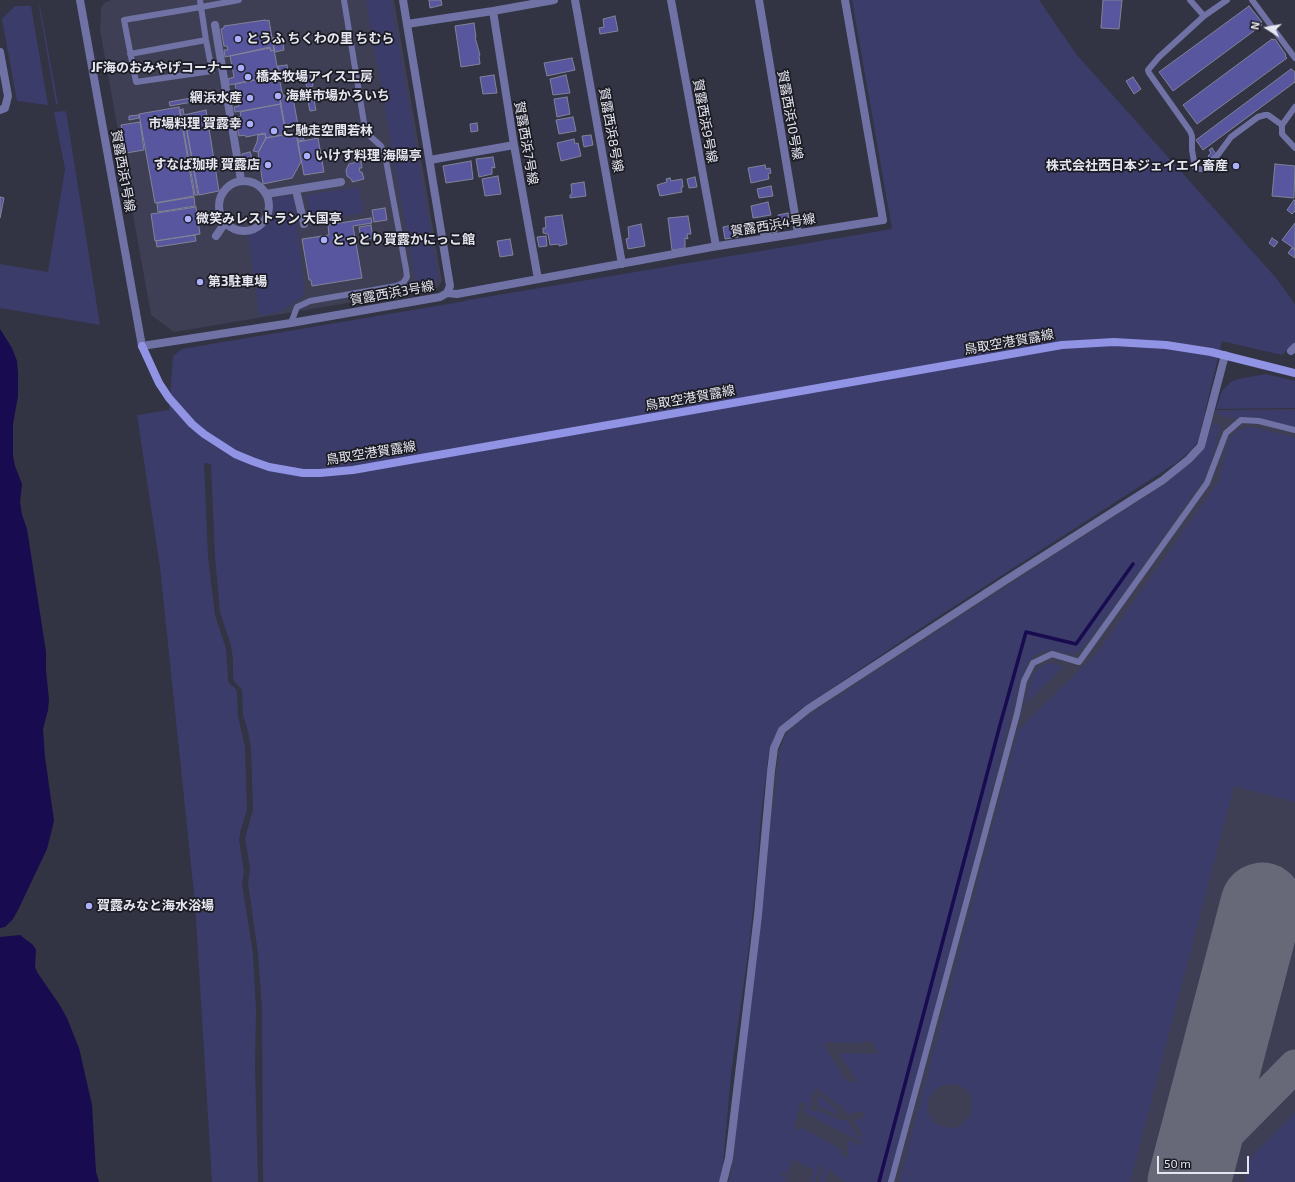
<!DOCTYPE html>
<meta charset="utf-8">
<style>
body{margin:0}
#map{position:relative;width:1295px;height:1182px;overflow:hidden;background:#323343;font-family:"Exo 2",sans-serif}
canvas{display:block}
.north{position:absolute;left:1247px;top:8px;width:40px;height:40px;-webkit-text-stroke:3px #1b1c23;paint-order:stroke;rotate:281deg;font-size:11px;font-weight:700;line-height:16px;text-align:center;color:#e6e6f1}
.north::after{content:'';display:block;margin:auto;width:14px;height:18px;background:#e6e6f1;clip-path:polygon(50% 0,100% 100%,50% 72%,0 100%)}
.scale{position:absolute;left:1157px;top:1156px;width:92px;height:18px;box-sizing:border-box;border:2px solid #e6e6f1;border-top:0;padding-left:5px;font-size:12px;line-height:14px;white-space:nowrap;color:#e6e6f1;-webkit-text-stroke:3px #1b1c23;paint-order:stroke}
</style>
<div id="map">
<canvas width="1295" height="1182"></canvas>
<div class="north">N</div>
<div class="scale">50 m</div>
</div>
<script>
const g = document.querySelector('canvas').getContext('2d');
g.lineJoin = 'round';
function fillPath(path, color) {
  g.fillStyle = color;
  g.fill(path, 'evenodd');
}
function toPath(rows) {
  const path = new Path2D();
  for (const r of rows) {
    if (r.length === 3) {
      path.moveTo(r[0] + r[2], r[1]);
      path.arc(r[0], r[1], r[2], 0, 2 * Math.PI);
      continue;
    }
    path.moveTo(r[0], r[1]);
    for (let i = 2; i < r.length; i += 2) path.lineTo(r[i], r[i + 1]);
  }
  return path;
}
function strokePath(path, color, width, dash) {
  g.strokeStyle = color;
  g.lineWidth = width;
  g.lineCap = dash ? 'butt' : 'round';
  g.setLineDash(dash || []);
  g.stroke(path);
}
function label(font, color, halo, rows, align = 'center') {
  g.font = font + ' "Exo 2","Noto Sans JP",sans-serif';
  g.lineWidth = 3.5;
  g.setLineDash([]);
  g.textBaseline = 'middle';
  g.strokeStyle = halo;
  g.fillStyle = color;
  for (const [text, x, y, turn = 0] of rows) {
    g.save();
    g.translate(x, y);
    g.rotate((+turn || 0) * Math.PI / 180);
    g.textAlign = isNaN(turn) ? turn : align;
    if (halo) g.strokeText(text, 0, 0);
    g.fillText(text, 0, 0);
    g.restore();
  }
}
fillPath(toPath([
 [111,0,394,0,442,281,437,288,174,332,151,315,100,30,101,8,104,3],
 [1295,409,1295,1182,728,1182,731,1169,740,1078,778,752,786,733,798,720,1049,556,1197,456,1215,410]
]), '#3e3f54');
fillPath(toPath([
 [366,0,391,0,439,278,434,284,416,286],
 [852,0,1039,0,1076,54,1277,279,1295,304,1295,342,1282,355,1222,341,1198,441,1191,450,1176,463,936,618,795,713,780,728,774,739,768,758,761,816,756,883,749,946,731,1075,723,1164,719,1182,263,1182,262,1010,258,953,248,883,250,868,245,838,253,810,251,749,248,731,243,715,242,690,234,681,233,677,233,659,231,646,220,612,215,557,211,464,204,463,208,557,215,615,226,649,228,679,229,683,235,688,237,692,238,716,245,747,247,810,241,829,239,840,244,871,242,884,253,953,256,1011,255,1066,258,1182,212,1182,195,903,160,567,137,415,169,410,173,356,182,349,460,302,468,300,892,229],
 [15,6,31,6,48,105,17,101,2,19],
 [40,6,58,104,56,104,39,7],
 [66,111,100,325,0,308,0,264,48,272,65,169,54,112],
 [359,187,364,213,311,221,306,195],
 [288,195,294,199,305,295,280,312,259,316,248,235,255,233,267,223,272,207,272,199],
 [1266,374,1295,381,1295,408,1216,409,1222,391,1231,382,1238,379],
 [1295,410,1295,427,1260,418,1246,417,1229,418,1218,414,1216,411],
 [1217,423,1219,425,1220,428,1211,462,1204,479,1105,619,1079,652,1073,654,1048,650,1036,654,1028,662,1020,683,889,1182,846,1182,828,1169,825,1182,820,1182,824,1167,820,1164,815,1182,811,1182,814,1170,792,1159,787,1175,782,1171,780,1174,787,1179,786,1182,729,1182,733,1168,741,1078,780,751,786,735,800,721,1050,558,1164,485,1198,457,1204,448,1211,427,1214,424],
 [871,1041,879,1054,838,1053,858,1082,847,1082,826,1049,825,1045,826,1043,830,1042,858,1043],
 [818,1088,818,1090,843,1108,848,1114,862,1111,866,1118,853,1120,863,1136,857,1137,847,1120,840,1120,816,1110,814,1112,809,1109,814,1090],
 [801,1101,806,1104,804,1112,862,1142,861,1146,847,1139,848,1158,841,1155,841,1150,801,1127,799,1131,794,1127],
 [1252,427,1295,437,1295,802,1234,786,1130,1182,899,1182,1018,730,1097,653,1218,482,1228,443,1231,437,1236,431,1244,428],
 [951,1084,959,1085,965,1089,970,1095,972,1101,972,1108,971,1115,961,1126,954,1128,947,1128,941,1126,935,1123,930,1116,928,1109,928,1101,931,1094,937,1088,943,1085],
 [1052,663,1064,666,1025,704,1025,700,1033,674,1039,668,1045,664],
 [819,1096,832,1106,840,1113,834,1113,817,1106],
 [1295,1113,1295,1182,1245,1182,1251,1157]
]), '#3c3c6a');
fillPath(toPath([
 [0,329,12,348,17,361,18,373,18,396,13,424,13,456,15,466,22,484,20,502,22,515,27,529,46,652,46,671,49,699,48,710,43,729,45,757,54,821,47,849,18,910,13,919,5,927,0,928],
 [20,935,33,945,36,950,35,967,37,972,59,1004,67,1018,79,1048,92,1105,96,1172,99,1182,0,1182,0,937]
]), '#190b4f');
strokePath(toPath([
 [879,1182,1000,725,1026,632,1076,644,1133,564]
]), '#190b4f', 3.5);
strokePath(toPath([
 [1190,1182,1200,1164,1205,1157,1295,1066]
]), '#686978', 33);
strokePath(toPath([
 [1189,1182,1262,904]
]), '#686978', 83);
const building = toPath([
 [429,0,441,0,442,5,430,8,429,0],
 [1103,0,1122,0,1119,29,1101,28,1103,0],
 [1249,6,1262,22,1260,23,1262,25,1173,91,1159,72,1249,6],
 [615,16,618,31,600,34,599,28,604,27,603,19,615,16],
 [265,20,266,21,269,20,274,50,271,51,270,47,225,57,224,50,228,50,227,46,224,46,221,29,224,28,224,26,265,20],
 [474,23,476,37,475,37,480,55,479,56,480,64,461,67,455,26,474,23],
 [282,36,284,50,275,52,272,38,282,36],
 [1272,39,1273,40,1275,39,1286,55,1285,56,1287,58,1197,124,1183,105,1272,39],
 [270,48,271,51,274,50,279,76,275,77,275,76,229,85,228,79,234,77,230,56,270,48],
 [572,58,575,70,547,76,544,63,572,58],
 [287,65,289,80,281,80,278,66,287,65],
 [1291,69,1295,72,1295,82,1203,150,1196,140,1291,69],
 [310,73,313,86,307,88,304,75,310,73],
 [494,75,497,93,483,94,480,77,494,75],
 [566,75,570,93,553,95,550,79,566,75],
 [275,76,275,78,279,77,283,97,279,98,281,104,235,112,234,107,239,106,235,84,275,76],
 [1133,77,1141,89,1134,94,1126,81,1133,77],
 [224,92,225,96,170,106,169,102,224,92],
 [292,93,298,125,285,127,280,98,284,97,283,95,292,93],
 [567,97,570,114,557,117,554,99,567,97],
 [314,100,316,110,310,111,308,101,314,100],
 [280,104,286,134,266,138,265,133,246,137,245,135,239,136,235,118,241,116,240,112,280,104],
 [179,107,194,196,155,203,139,114,179,107],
 [183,109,198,195,195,195,180,110,183,109],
 [206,110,219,191,199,195,184,115,206,110],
 [139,115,139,118,129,120,129,116,139,115],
 [573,117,576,131,559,134,556,120,573,117],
 [140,122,144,150,126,153,121,125,140,122],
 [477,123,478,131,471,132,470,124,477,123],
 [320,125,322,137,315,138,313,126,320,125],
 [302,132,304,140,298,141,297,133,302,132],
 [296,133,301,162,292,178,263,184,258,153,266,138,296,133],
 [265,134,266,138,258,152,253,151,257,142,258,135,265,134],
 [591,135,593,145,584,147,582,136,591,135],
 [318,138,324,172,304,175,298,142,318,138],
 [574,139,575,144,578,143,581,156,561,161,557,143,574,139],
 [1212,148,1216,154,1210,159,1208,156,1211,153,1209,150,1212,148],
 [250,152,252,158,243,160,242,154,250,152],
 [493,157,495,168,492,167,492,174,479,177,476,159,493,157],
 [361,161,362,168,359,168,360,172,362,172,364,179,352,182,352,180,347,176,346,170,349,164,361,161],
 [471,161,473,179,446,183,443,166,471,161],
 [1275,164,1295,166,1294,198,1272,196,1275,164],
 [765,165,766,169,770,168,771,173,768,174,769,179,751,183,748,168,765,165],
 [498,176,501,194,485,196,482,179,498,176],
 [695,177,697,187,689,188,687,179,695,177],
 [670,178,671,181,682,179,683,187,681,188,682,192,660,196,657,185,667,182,666,179,670,178],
 [584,182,586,196,570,198,570,195,572,194,571,184,584,182],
 [771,186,773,196,759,198,757,189,771,186],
 [0,197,4,198,0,218,0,197],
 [194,197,195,206,158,212,157,203,194,197],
 [1294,200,1295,201,1295,211,1292,214,1287,210,1294,200],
 [768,202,771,215,753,218,751,206,768,202],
 [196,207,200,234,155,241,151,214,196,207],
 [385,208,387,220,374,222,372,210,385,208],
 [788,213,789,221,780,223,778,215,788,213],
 [562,215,567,244,559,246,559,244,550,245,548,234,543,233,543,228,546,228,545,217,562,215],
 [688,216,691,234,687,234,688,239,685,238,685,248,672,250,668,218,688,216],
 [371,218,372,223,353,226,362,278,312,286,311,280,309,280,302,239,329,235,328,225,371,218],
 [774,219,777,232,761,235,760,233,757,233,755,222,774,219],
 [749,222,751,234,741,235,739,223,749,222],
 [1295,223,1295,249,1282,240,1295,223],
 [641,224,645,246,628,249,626,239,629,238,628,227,641,224],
 [371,225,373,238,361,240,359,227,371,225],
 [732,225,733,229,737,229,738,237,725,239,723,227,732,225],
 [195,235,196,241,157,247,156,241,195,235],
 [546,236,547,246,539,247,537,237,546,236],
 [1272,238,1278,242,1274,247,1269,243,1272,238],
 [510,239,513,255,500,257,497,241,510,239],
 [1292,248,1295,250,1295,258,1288,253,1292,248]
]);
fillPath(building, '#57569f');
strokePath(building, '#828396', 1);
strokePath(toPath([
 [200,0,201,7,206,40,212,71,136,82,124,20,201,7,239,0],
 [1190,0,1204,16,1227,0],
 [1252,0,1295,58],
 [1204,16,1159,57,1148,70,1149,73,1190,131,1192,136,1192,150,1195,167,1197,169,1203,169,1217,156,1231,137,1258,117,1265,115,1268,115,1282,125],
 [130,54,206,40],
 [1295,107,1282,125,1282,134,1295,148],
 [291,323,297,307,310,301,396,286,403,283,407,277,406,269,385,155,381,146,371,137,365,129,344,0],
 [891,1182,1017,714,1024,681,1033,663,1052,654,1079,662,1207,483,1226,433,1241,420,1259,421,1295,430]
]), '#7072a5', 6);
strokePath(toPath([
 [215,25,241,180],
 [244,206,25],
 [296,190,304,224],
 [266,194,341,182],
 [216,236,225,223]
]), '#7072a5', 8);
strokePath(toPath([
 [575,0,622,264],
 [671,0,716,246],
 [759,0,798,233],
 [493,11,514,145,538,279],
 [407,24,493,11,554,0],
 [0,52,8,96,5,108,0,110],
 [430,160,514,145],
 [447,293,457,294,712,247,883,220,845,0],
 [142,346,291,323,440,297,447,293,450,286,403,0],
 [1291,351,1295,347],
 [723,1182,729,1158,758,915,771,771,774,748,782,730,808,709,1006,580,1163,480,1189,459,1201,446,1225,355]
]), '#7072a5', 8);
strokePath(toPath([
 [80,0,142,346]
]), '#7072a5', 8);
strokePath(toPath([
 [142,346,159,383,169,398,192,424,204,434,235,454,252,461,269,467,303,473,320,473,353,470,1062,345,1114,342,1166,345,1211,352,1295,373]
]), '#9193e4', 8);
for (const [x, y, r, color] of [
 [238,39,4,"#acaffb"],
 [241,68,4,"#acaffb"],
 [248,77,4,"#acaffb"],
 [278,96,4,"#acaffb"],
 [250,98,4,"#acaffb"],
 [250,124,4,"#acaffb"],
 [274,131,4,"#acaffb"],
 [307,156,4,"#acaffb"],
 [268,165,4,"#acaffb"],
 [1236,166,4,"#acaffb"],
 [188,219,4,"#acaffb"],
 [324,240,4,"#acaffb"],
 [200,282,4,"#acaffb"],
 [89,906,4,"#acaffb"]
]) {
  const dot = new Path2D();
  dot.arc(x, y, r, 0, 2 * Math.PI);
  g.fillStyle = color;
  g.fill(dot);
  strokePath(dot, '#1b1c23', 1.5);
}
label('bold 13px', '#e6e6f1', '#1b1c23', [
 ["とうふ ちくわの里 ちむら",246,39],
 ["JF海のおみやげコーナー",233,68,"right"],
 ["橋本牧場アイス工房",256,77],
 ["海鮮市場かろいち",286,96],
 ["網浜水産",242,98,"right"],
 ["市場料理 賀露幸",242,124,"right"],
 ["ご馳走空間若林",282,131],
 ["いけす料理 海陽亭",315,156],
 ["すなば珈琲 賀露店",260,165,"right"],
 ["株式会社西日本ジェイエイ畜産",1228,166,"right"],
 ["微笑みレストラン 大国亭",196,219],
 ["とっとり賀露かにっこ館",332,240],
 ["第3駐車場",208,282],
 ["賀露みなと海水浴場",97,906]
], 'left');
label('13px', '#e6e6f1', '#1b1c23', [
 ["賀露西浜10号線",790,115,80],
 ["賀露西浜9号線",705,121,80],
 ["賀露西浜8号線",611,130,80],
 ["賀露西浜7号線",526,143,80],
 ["賀露西浜1号線",123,171,80],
 ["賀露西浜4号線",773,225,-9],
 ["賀露西浜3号線",392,293,-10],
 ["鳥取空港賀露線",1009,342,-10],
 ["鳥取空港賀露線",690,398,-10],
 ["鳥取空港賀露線",371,453,-9]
]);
</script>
